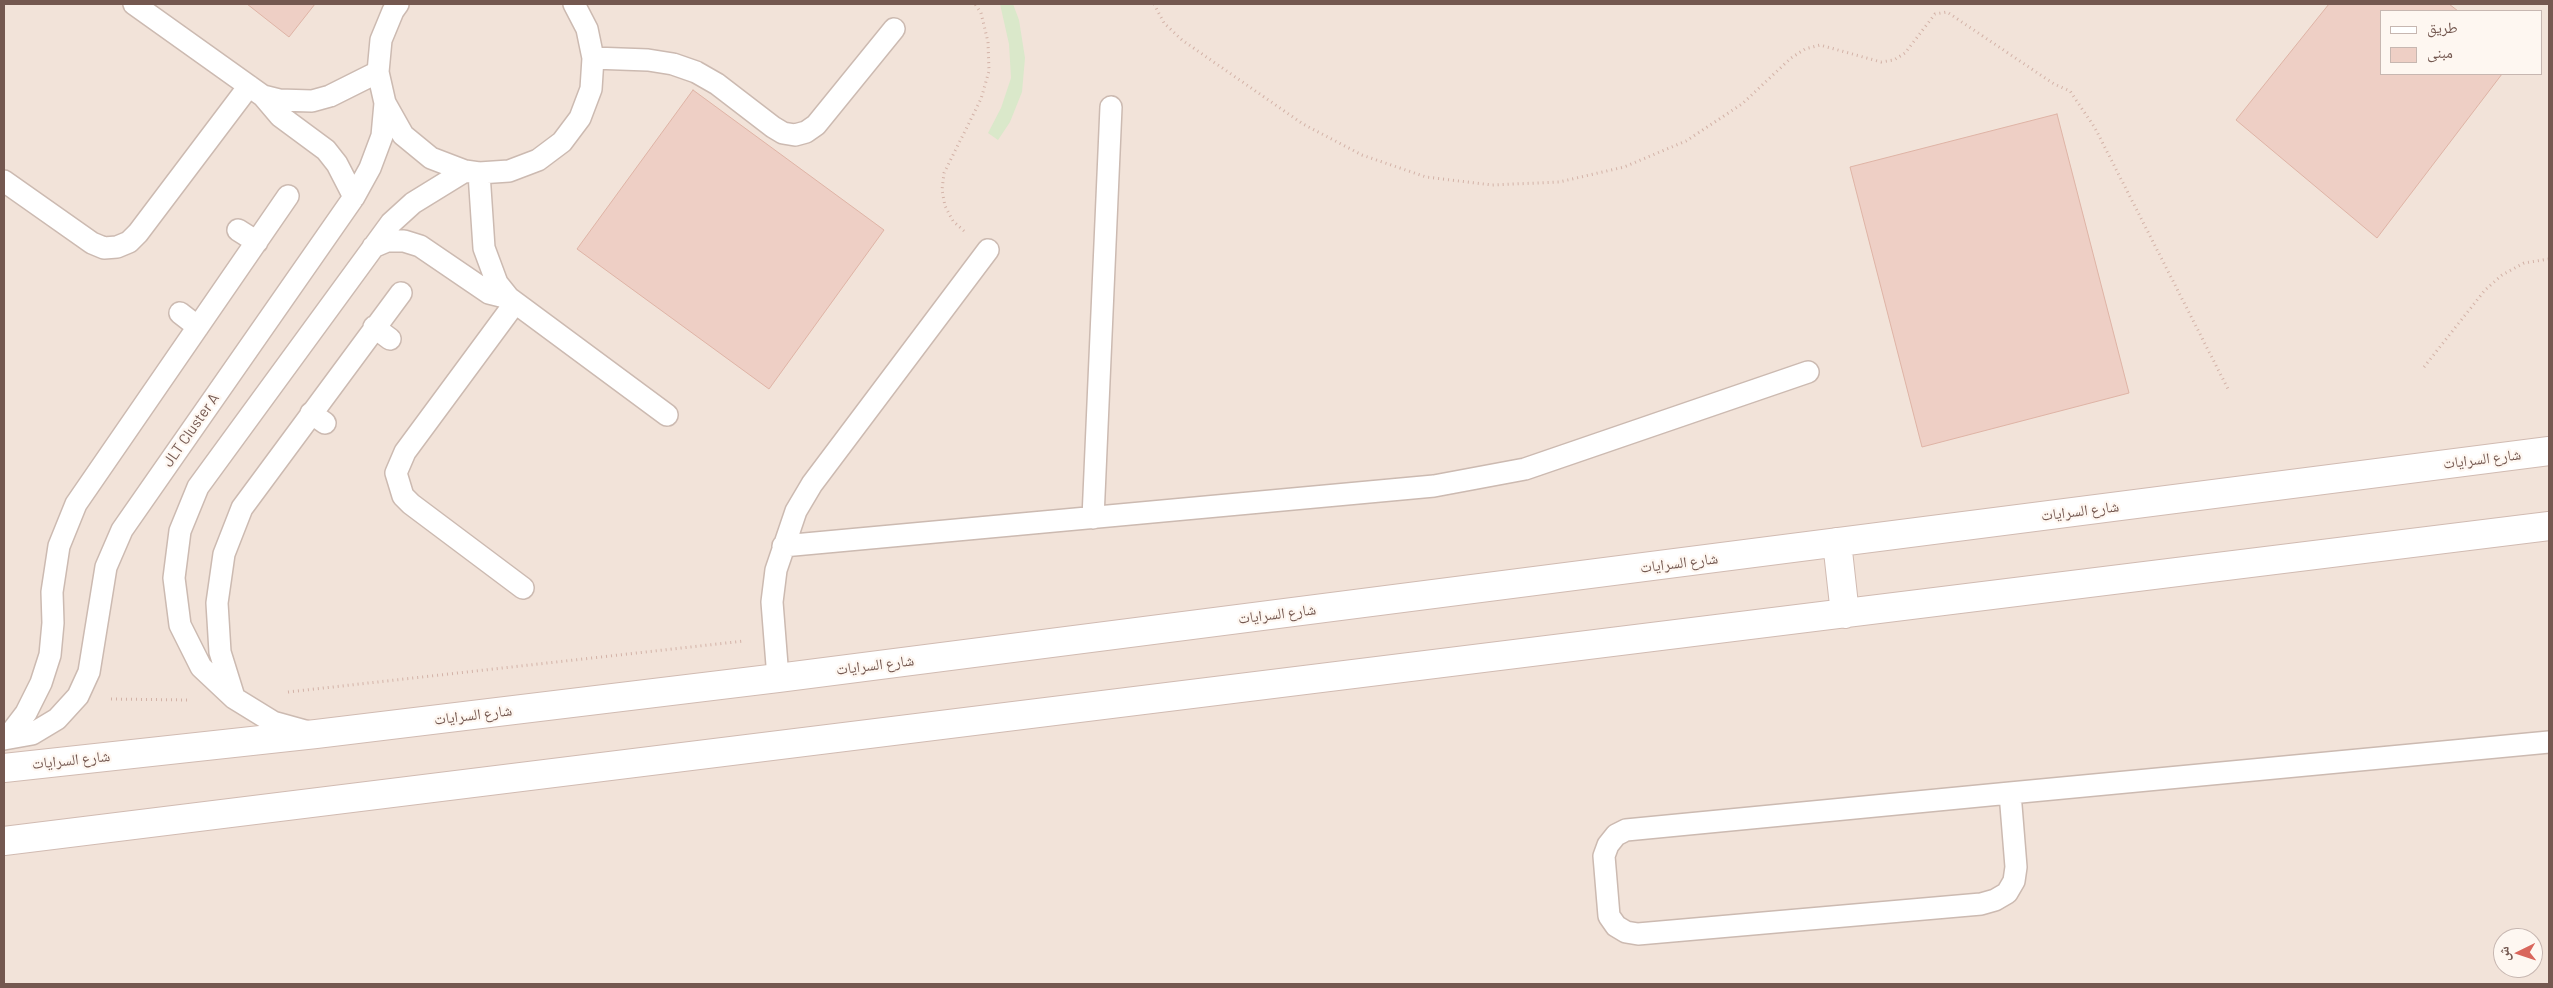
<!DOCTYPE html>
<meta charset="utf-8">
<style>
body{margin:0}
#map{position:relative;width:2553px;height:988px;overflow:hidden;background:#fbf2eb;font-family:Barlow,"Noto Naskh Arabic",sans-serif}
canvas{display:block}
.frame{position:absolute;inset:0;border:5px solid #745850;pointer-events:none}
.legend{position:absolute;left:2380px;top:10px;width:162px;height:65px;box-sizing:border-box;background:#fef7f1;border:1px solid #c7b7b1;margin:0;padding:6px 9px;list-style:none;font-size:15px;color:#745850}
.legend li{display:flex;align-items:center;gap:10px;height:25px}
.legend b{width:25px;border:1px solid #c7b7b1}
.north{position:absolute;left:2493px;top:928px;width:50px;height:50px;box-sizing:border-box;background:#fef7f1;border:1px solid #c7b7b1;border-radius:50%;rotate:266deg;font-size:14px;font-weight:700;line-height:20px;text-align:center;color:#745850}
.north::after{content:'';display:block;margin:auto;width:18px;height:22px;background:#d9665c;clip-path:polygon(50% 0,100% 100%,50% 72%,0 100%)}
</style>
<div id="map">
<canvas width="2553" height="988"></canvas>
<div class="frame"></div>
<ul class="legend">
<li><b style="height:6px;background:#fff"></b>طريق</li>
<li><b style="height:14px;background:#eecfc5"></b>مبنى</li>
</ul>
<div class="north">ش</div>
</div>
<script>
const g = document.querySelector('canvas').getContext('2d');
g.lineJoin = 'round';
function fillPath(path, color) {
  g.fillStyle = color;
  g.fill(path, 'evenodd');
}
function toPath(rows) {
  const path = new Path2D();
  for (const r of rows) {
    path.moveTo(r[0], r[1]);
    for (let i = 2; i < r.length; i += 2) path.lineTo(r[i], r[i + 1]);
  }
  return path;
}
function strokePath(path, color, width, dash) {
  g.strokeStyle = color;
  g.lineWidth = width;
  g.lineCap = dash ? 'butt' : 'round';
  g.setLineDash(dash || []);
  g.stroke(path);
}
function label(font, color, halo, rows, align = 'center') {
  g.font = font + ' Barlow,"Noto Naskh Arabic",sans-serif';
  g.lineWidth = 4.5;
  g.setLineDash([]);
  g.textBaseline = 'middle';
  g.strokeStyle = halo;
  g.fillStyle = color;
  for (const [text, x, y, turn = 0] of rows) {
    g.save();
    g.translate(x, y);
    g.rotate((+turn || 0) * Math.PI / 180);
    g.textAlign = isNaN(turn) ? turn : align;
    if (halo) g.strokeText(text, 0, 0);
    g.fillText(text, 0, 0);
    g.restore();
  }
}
fillPath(toPath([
 [4,4,2549,4,2549,984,4,984],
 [2382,11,2542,11,2542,74,2382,74],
 [2503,938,2533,938,2533,968,2503,968]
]), '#f2e3d9');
fillPath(toPath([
 [1000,4,1013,4,1019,20,1025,58,1022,92,1010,122,998,140,988,133,1001,108,1011,78,1009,44]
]), '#dae8ca');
const building = toPath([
 [247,4,315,4,289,37,247,4],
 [2329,4,2449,4,2458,11,2382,11,2382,74,2502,74,2377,238,2236,120,2329,4],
 [693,90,884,230,769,389,577,249,693,90],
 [2057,114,2129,393,1922,447,1850,167,2057,114]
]);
fillPath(building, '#eecfc5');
strokePath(building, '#dfb4a6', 1);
const service = toPath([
 [134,4,263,96,280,116,326,150,337,164,354,197],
 [398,4,393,11,381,40,378,72,385,103,403,135,431,158,465,171,479,173,509,171,538,160,562,142,580,118,591,89,593,58,587,29,574,4],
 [593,58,648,60,673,64,696,72,717,84,773,127,783,133,795,135,806,132,816,125,894,29],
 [263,96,279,100,312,101,330,96,378,72],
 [479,173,484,248,497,283,509,298,667,415],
 [4,181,92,243,104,248,117,247,129,242,138,233,249,86],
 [238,230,257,242],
 [373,247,387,241,404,241,420,246,489,293,509,298],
 [515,303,405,452,396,473,403,496,411,504,523,588],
 [180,313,198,327],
 [374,327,390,339],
 [311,413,325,423],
 [1093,518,1111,107],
 [783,546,1434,486,1525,469,1808,372],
 [778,678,772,602,776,570,796,511,812,484,988,250],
 [234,697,220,652,217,603,224,554,242,508,401,293],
 [309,732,273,722,234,698,201,667,180,625,174,578,180,531,198,487,391,223,413,203,465,171],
 [7,738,26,713,41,683,50,655,53,623,52,592,59,546,76,504,288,196],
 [4,739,32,734,57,719,78,696,89,672,106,567,122,530,354,197,370,168,382,136,385,103],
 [2010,793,2016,867,2014,881,2007,893,1995,900,1981,904,1638,934,1626,932,1616,926,1609,916,1604,856,1608,845,1616,835,1626,830,2010,793,2549,742]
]);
const secondary = toPath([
 [1837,542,1845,614],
 [4,768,316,734,778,678,2549,451],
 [4,841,2549,526]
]);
strokePath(service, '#ccbab1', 24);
strokePath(secondary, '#d1bbb2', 30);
strokePath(toPath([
 [1154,4,1164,23,1182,40,1303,124,1362,155,1426,177,1492,185,1559,182,1624,167,1686,141,1742,104,1791,58,1805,49,1820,45,1881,62,1894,60,1905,53,1935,14,1947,12,2054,84,2070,91,2095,128,2228,389],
 [964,231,953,221,945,206,942,190,944,173,981,99,989,71,988,42,981,13,975,4],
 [2424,367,2485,290,2502,275,2524,263,2549,259],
 [288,692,744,641],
 [111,699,189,700]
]), '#d3b2a7', 3, [1, 4]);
strokePath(service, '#fff', 21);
strokePath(secondary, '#fff', 28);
label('15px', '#745850', '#fef7f1', [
 ["JLT Cluster A",191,430,-55],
 ["شارع السرايات",2482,459,-7],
 ["شارع السرايات",2080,511,-7],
 ["شارع السرايات",1679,563,-7],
 ["شارع السرايات",1277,614,-7],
 ["شارع السرايات",875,665,-7],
 ["شارع السرايات",473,715,-7],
 ["شارع السرايات",71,760,-6]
]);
</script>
